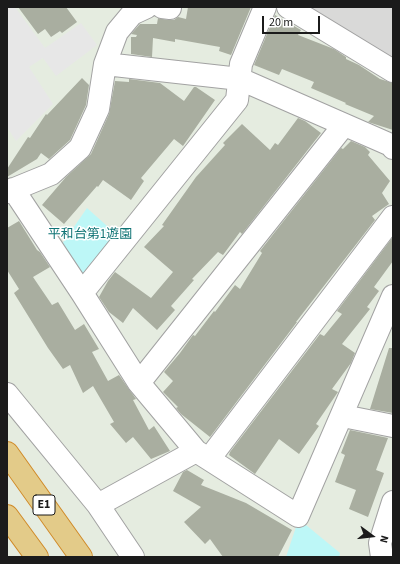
<!DOCTYPE html>
<meta charset="utf-8">
<style>
body{margin:0}
#map{position:relative;width:400px;height:564px;overflow:hidden;background:#e5ece0;font-family:"Source Sans 3",sans-serif}
canvas{display:block}
.frame{position:absolute;inset:0;border:8px solid #1b1b1b;pointer-events:none}
.north{position:absolute;left:352px;top:516px;width:40px;height:40px;-webkit-text-stroke:3px #fff;paint-order:stroke;rotate:105deg;font-size:11px;font-weight:700;line-height:16px;text-align:center;color:#1b1b1b}
.north::after{content:'';display:block;margin:auto;width:14px;height:18px;background:#1b1b1b;clip-path:polygon(50% 0,100% 100%,50% 72%,0 100%)}
.scale{position:absolute;left:262px;top:16px;width:58px;height:18px;box-sizing:border-box;border:2px solid #1b1b1b;border-top:0;padding-left:5px;font-size:12px;line-height:14px;white-space:nowrap;color:#1b1b1b;-webkit-text-stroke:3px #fff;paint-order:stroke}
</style>
<div id="map">
<canvas width="400" height="564"></canvas>
<div class="frame"></div>
<div class="north">N</div>
<div class="scale">20 m</div>
</div>
<script>
const g = document.querySelector('canvas').getContext('2d');
g.lineJoin = 'round';
function fillPath(path, color) {
  g.fillStyle = color;
  g.fill(path, 'evenodd');
}
function toPath(rows) {
  const path = new Path2D();
  for (const r of rows) {
    path.moveTo(r[0], r[1]);
    for (let i = 2; i < r.length; i += 2) path.lineTo(r[i], r[i + 1]);
  }
  return path;
}
function strokePath(path, color, width, dash) {
  g.strokeStyle = color;
  g.lineWidth = width;
  g.lineCap = dash ? 'butt' : 'round';
  g.setLineDash(dash || []);
  g.stroke(path);
}
function label(font, color, halo, rows, align = 'center') {
  g.font = font + ' "Source Sans 3","Noto Sans JP",sans-serif';
  g.lineWidth = 3;
  g.setLineDash([]);
  g.textBaseline = 'middle';
  g.strokeStyle = halo;
  g.fillStyle = color;
  for (const [text, x, y, turn = 0] of rows) {
    g.save();
    g.translate(x, y);
    g.rotate((+turn || 0) * Math.PI / 180);
    g.textAlign = isNaN(turn) ? turn : align;
    if (halo) g.strokeText(text, 0, 0);
    g.fillText(text, 0, 0);
    g.restore();
  }
}
fillPath(toPath([
 [309,7,393,7,393,58]
]), '#d9d9d8');
fillPath(toPath([
 [87,208,116,234,83,274,62,244],
 [306,525,340,553,339,557,286,557,296,527]
]), '#bdf7f7');
fillPath(toPath([
 [7,7,15,7,45,48,81,23,97,45,56,76,43,58,29,67,53,104,16,141,7,127]
]), '#e7e7e7');
fillPath(toPath([
 [18,7,66,7,77,22,62,33,60,31,51,37,45,29,38,34],
 [188,7,251,7,231,55,219,51,220,47,175,39,175,42,153,38,152,57,131,54,131,37,136,37,137,35,131,34,140,24,157,24,158,18,168,20,174,20,178,17,186,19],
 [275,15,301,30,298,35,334,49,346,57,346,59,359,65,380,79,393,83,393,130,368,122,374,116,345,104,346,103,311,88,314,82,282,69,279,75,254,65],
 [82,78,89,85,86,105,70,140,49,159,41,153,37,159,7,177,7,169,28,137,30,138,46,114,47,115],
 [129,79,160,83,184,101,194,87,196,87,215,100,183,146,174,139,141,178,144,181,131,200,103,180,98,187,97,186,64,224,42,205,66,177,91,154,109,114,115,81,129,82],
 [298,118,305,121,321,133,242,234,240,232,223,255,218,252,192,279,194,280,171,306,175,310,157,330,133,308,123,323,109,312,99,297,108,281,115,272,151,298,173,272,144,247,164,226,162,225,196,177,225,145,223,143,242,124,270,150,275,143,278,145],
 [351,141,365,147,370,152,368,155,390,181,382,193,389,204,372,216,375,220,296,322,297,322,210,437,181,414,176,408,178,407,163,392,173,381,164,372,180,353,193,335,195,336,214,311,215,312,235,285,240,289,262,253,260,251,341,148,343,149],
 [19,221,37,250,40,252,50,267,33,277,52,305,58,302,75,330,84,324,99,349,92,352,108,381,119,375,136,399,133,400,149,430,154,426,170,451,151,459,133,437,126,443,110,424,114,422,93,386,83,393,70,365,63,369,48,348,14,293,19,289,7,270,7,228],
 [392,238,393,261,374,287,379,291,367,307,370,309,342,344,355,353,351,363,332,389,338,392,316,424,319,426,299,454,279,439,255,474,229,455,230,452,320,334,324,336,342,314,337,311],
 [389,348,393,348,393,413,370,409],
 [350,430,388,438,376,470,384,473,368,517,349,509,356,490,335,482,345,455,341,453],
 [187,470,204,480,201,485,246,503,292,530,278,557,223,557,210,539,205,544,184,522,201,507,173,491,183,472]
]), '#a9aea0');
const minor = toPath([
 [162,7,170,8],
 [105,64,240,79,393,146,393,148],
 [13,189,82,293,139,383,196,451,298,516,393,296],
 [7,192,51,174,80,148,98,109,105,64,117,32,132,14,147,7],
 [82,293,237,100,241,64,265,7],
 [139,383,344,125],
 [7,394,98,505,133,557],
 [343,416,393,426],
 [209,459,393,217],
 [98,505,196,451]
]);
const tertiary = toPath([
 [288,7,393,71],
 [382,557,380,543,393,502]
]);
const motorway = toPath([
 [7,453,81,557],
 [7,516,37,557]
]);
strokePath(minor, '#a2a2a2', 24);
strokePath(tertiary, '#a2a2a2', 24);
strokePath(motorway, '#d08a28', 24);
strokePath(minor, '#fff', 22);
strokePath(tertiary, '#fff', 22);
strokePath(motorway, '#e3cb89', 22);
for (const [x, y, w] of [
 [44,505,22]
]) {
  const box = new Path2D();
  box.roundRect(x - w / 2, y - 10, w, 20, 3);
  g.fillStyle = '#fff';
  g.fill(box);
  strokePath(box, '#1b1b1b', 1);
}
label('bold 12px', '#1b1b1b', null, [
 ["E1",44,505]
]);
label('13px', '#0e7374', '#fff', [
 ["平和台第1遊園",90,235]
]);
</script>
